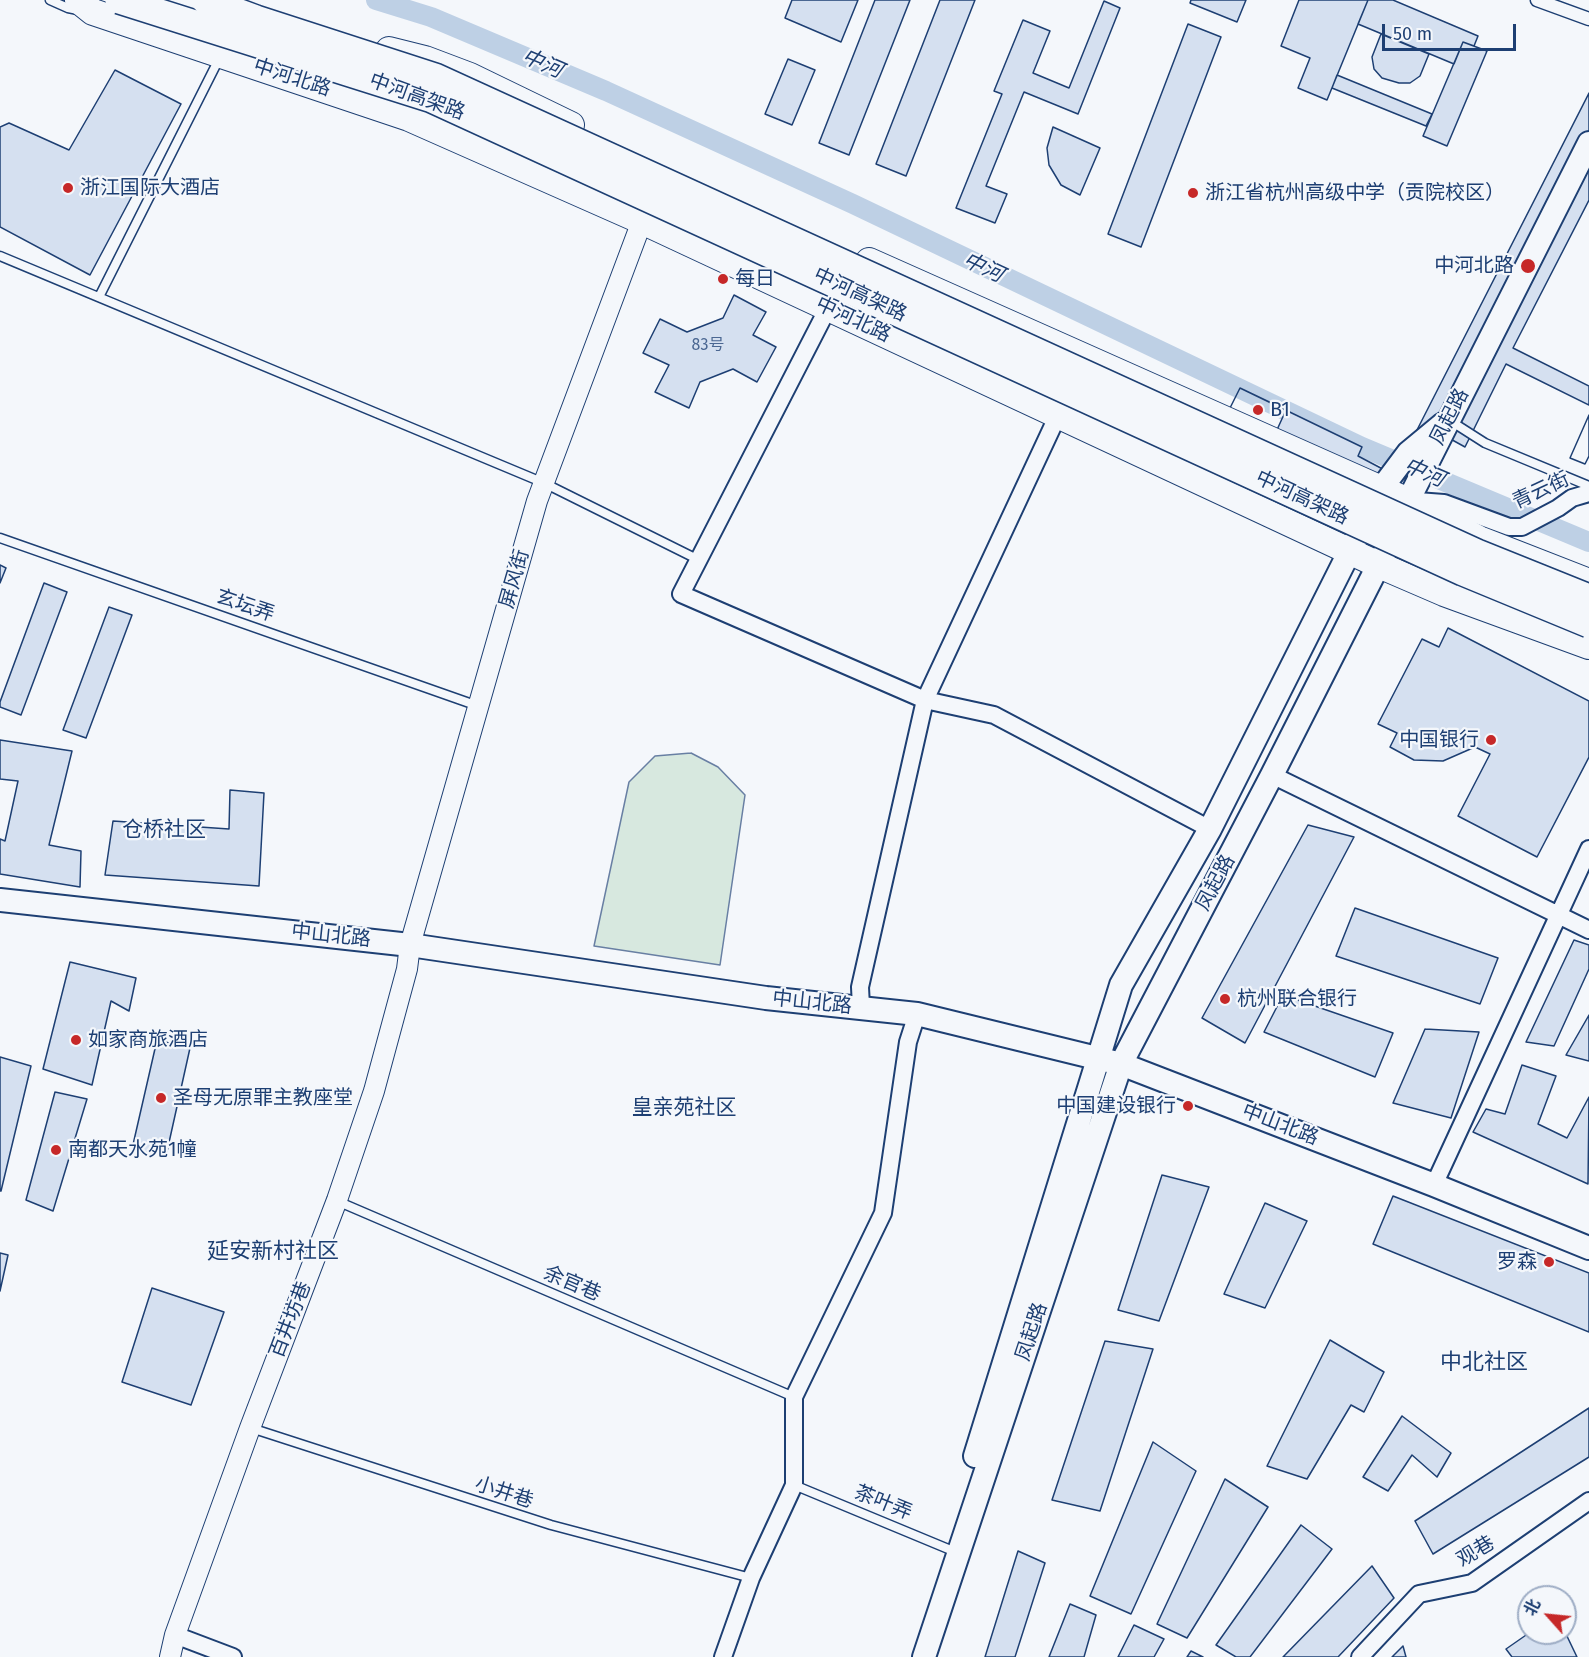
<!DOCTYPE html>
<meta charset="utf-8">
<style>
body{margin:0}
#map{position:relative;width:1589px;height:1657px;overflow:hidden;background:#f4f7fb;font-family:"Fira Sans","Noto Sans SC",sans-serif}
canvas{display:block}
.north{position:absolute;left:1517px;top:1585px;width:60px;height:60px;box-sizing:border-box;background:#f4f7fb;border:2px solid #9eadc5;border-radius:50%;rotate:297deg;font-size:16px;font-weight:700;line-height:24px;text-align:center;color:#1d3f73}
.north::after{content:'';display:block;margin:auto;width:21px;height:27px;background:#c62828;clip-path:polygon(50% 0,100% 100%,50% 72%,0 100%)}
.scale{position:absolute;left:1382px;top:24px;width:134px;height:27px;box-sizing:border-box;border:3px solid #1d3f73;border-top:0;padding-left:8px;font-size:18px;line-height:21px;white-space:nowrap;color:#1d3f73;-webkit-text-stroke:4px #f4f7fb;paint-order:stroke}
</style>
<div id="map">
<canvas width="1589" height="1657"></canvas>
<div class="north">北</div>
<div class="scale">50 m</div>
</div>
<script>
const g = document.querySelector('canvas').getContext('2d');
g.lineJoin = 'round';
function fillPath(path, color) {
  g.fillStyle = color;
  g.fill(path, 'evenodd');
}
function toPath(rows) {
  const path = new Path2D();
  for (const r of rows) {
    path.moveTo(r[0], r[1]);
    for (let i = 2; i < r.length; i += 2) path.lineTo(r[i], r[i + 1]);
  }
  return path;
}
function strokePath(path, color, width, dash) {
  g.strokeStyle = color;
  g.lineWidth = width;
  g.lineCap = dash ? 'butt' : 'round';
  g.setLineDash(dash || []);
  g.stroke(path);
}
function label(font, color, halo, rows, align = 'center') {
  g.font = font + ' "Fira Sans","Noto Sans SC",sans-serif';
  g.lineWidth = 4.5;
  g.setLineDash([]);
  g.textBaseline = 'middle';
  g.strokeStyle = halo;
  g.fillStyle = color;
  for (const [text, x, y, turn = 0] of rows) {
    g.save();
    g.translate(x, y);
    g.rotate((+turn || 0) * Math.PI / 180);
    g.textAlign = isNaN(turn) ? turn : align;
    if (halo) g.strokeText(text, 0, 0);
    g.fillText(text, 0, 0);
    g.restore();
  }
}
const green = toPath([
 [691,753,718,767,745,795,720,965,594,946,629,782,655,756,691,753]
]);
fillPath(green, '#d7e8df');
strokePath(green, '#687fa3', 1.5);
strokePath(toPath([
 [376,0,431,17,606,91,853,204,1362,447,1589,542]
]), '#bed0e5', 20);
const building = toPath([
 [792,0,858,0,841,42,785,18,792,0],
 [875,0,910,0,849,155,819,143,875,0],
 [940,0,975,0,906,176,876,164,940,0],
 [1191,0,1246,0,1237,22,1190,3,1191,0],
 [1299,0,1368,0,1327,100,1298,88,1310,58,1281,46,1299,0],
 [1368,0,1393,0,1478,36,1474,46,1463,42,1454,64,1358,24,1368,0],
 [1104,1,1120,8,1078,114,1024,92,986,186,1007,194,995,223,956,208,1002,94,994,91,1023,20,1050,31,1033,73,1069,88,1104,1],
 [1188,24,1221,37,1141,247,1108,234,1188,24],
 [1381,34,1429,54,1420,76,1410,83,1399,83,1382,78,1374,69,1372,57,1381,34],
 [1463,42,1487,51,1447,146,1423,136,1463,42],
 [788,59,815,70,792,125,765,114,788,59],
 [115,70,181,104,90,275,0,227,0,127,9,123,69,150,115,70],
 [1337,75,1432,114,1426,126,1332,88,1337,75],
 [1589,93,1589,200,1513,348,1589,386,1589,405,1506,364,1465,447,1436,431,1404,493,1229,410,1240,388,1362,447,1358,456,1394,475,1589,93],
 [1053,127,1100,148,1080,195,1061,185,1049,165,1047,148,1053,127],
 [734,295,766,312,753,335,776,347,757,382,733,369,700,382,689,408,655,392,669,365,643,353,660,319,687,332,723,318,734,295],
 [1240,388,1286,410,1276,432,1229,410,1240,388],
 [1589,415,1589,456,1585,464,1570,458,1589,415],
 [1589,415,1589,456,1585,464,1570,458,1589,415],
 [0,565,6,568,0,583,0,565],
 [44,583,67,592,21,715,0,707,0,702,44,583],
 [109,607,132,615,86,738,63,730,109,607],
 [1448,628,1589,701,1589,757,1537,857,1458,816,1490,754,1475,747,1443,761,1414,760,1390,747,1397,733,1378,724,1422,639,1439,647,1448,628],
 [0,740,72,751,49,845,81,851,80,887,0,874,0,839,5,841,18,781,0,779,0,740],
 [230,790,264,793,259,886,105,875,113,821,229,829,230,790],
 [1308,825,1354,837,1245,1043,1202,1018,1308,825],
 [1355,908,1498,958,1480,1004,1336,956,1355,908],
 [1574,940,1589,945,1589,969,1554,1046,1526,1042,1574,940],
 [70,962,136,978,129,1011,111,1001,92,1085,43,1069,70,962],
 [1283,995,1393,1033,1375,1077,1264,1032,1283,995],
 [1589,1015,1589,1061,1566,1055,1589,1015],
 [1425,1029,1479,1032,1451,1118,1393,1103,1425,1029],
 [157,1040,190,1048,166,1156,132,1149,157,1040],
 [0,1057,31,1066,1,1191,0,1191,0,1057],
 [1522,1065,1556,1076,1538,1124,1567,1138,1589,1097,1588,1184,1473,1132,1486,1109,1505,1114,1522,1065],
 [55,1092,87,1099,53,1211,26,1200,55,1092],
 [1162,1175,1209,1187,1159,1321,1118,1310,1162,1175],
 [1393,1196,1589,1273,1589,1332,1373,1244,1393,1196],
 [1265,1203,1307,1221,1265,1308,1224,1294,1265,1203],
 [0,1253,8,1255,0,1291,0,1253],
 [152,1288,224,1312,191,1405,122,1382,152,1288],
 [1330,1340,1384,1372,1364,1412,1351,1405,1307,1479,1267,1466,1330,1340],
 [1105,1341,1153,1349,1100,1511,1052,1500,1105,1341],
 [1589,1408,1589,1457,1433,1554,1415,1521,1589,1408],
 [1402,1416,1451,1453,1437,1477,1412,1455,1388,1491,1363,1477,1402,1416],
 [1153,1442,1196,1471,1131,1614,1090,1596,1153,1442],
 [1225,1479,1268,1507,1187,1638,1157,1624,1225,1479],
 [1301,1525,1332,1549,1250,1657,1236,1657,1216,1645,1301,1525],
 [1018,1551,1045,1563,1015,1657,985,1657,1018,1551],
 [1372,1566,1394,1598,1338,1657,1283,1657,1372,1566],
 [1070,1604,1096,1615,1084,1657,1049,1657,1070,1604],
 [1134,1625,1164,1639,1154,1657,1118,1657,1134,1625],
 [1565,1632,1577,1657,1512,1657,1506,1649,1529,1633,1565,1632],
 [1403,1646,1406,1657,1392,1657,1403,1646],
 [1191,1651,1203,1657,1187,1657,1191,1651]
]);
fillPath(building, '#d5e0f0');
strokePath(building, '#1d3f73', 1.5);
const service = toPath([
 [50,0,68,8,78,10],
 [0,256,544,483,699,560],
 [99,297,220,57],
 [1449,420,1485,443,1589,486],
 [0,538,478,706],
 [337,1201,794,1397],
 [251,1428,551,1525,751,1578],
 [794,1485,958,1553]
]);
const pedestrian = toPath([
 [1537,0,1589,19]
]);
const minor = toPath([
 [828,308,681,594,925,700,994,715,1210,829],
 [1417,501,1444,503,1509,527,1522,527,1558,508,1572,498,1589,493],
 [1272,775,1589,930],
 [861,1007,860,987,925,700,1058,415],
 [1434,1185,1589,849],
 [175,1635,233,1657],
 [723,1657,751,1578,794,1485,794,1397,883,1213,908,1042,917,1014],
 [1360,1657,1419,1594,1472,1583,1589,1501]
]);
const tertiary = toPath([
 [170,1657,175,1635,250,1428,337,1200,374,1091,407,969,410,945,537,501,642,221]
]);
const secondary = toPath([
 [1400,517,1589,143],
 [0,900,410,945,766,998,917,1014,1121,1064,1434,1185,1589,1248],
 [975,1456,1121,985,1210,829,1381,489,1408,453,1443,424],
 [924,1657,1121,1064,1272,775,1386,550]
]);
const primary = toPath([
 [78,0,93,12,409,118,642,221,1379,565,1444,593,1589,646],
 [389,50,425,59,470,76,571,125],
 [869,261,1408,501,1479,539,1589,582]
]);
strokePath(service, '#1d3f73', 11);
strokePath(pedestrian, '#1d3f73', 15);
strokePath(minor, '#1d3f73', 20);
strokePath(tertiary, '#1d3f73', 22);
strokePath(secondary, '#1d3f73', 26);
strokePath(primary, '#1d3f73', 28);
strokePath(service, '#f4f7fb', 8);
strokePath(pedestrian, '#f4f7fb', 12);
strokePath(minor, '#f4f7fb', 16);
strokePath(tertiary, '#f4f7fb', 20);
strokePath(secondary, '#f4f7fb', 22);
strokePath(primary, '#f4f7fb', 26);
const trunkBridge = toPath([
 [119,0,432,99,1463,572,1589,624],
 [205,0,256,19,435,77,1477,553,1589,598]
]);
strokePath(trunkBridge, '#1d3f73', 30, []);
strokePath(trunkBridge, '#f4f7fb', 27);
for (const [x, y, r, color] of [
 [68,188,6,"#c62828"],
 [1193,193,6,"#c62828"],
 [1528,266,8,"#c62828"],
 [723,279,6,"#c62828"],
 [1258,410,6,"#c62828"],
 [1491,740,6,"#c62828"],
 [1225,999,6,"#c62828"],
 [76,1040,6,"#c62828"],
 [161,1098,6,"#c62828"],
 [1188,1106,6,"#c62828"],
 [56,1150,6,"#c62828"],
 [1549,1262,6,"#c62828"]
]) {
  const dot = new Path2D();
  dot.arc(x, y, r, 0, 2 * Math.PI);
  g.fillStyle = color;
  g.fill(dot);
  strokePath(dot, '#f4f7fb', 2);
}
label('16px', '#4b6792', null, [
 ["83号",708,346]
]);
label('20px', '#1d3f73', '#f4f7fb', [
 ["中河北路",292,78,18],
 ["中河高架路",417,97,20],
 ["中河高架路",860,295,25],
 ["中河北路",853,320,25],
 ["凤起路",1450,417,-63],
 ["青云街",1541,491,-25],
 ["中河高架路",1302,498,25],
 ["屏风街",515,579,-74],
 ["玄坛弄",245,606,19],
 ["凤起路",1216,883,-62],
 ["中山北路",331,936,6],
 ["中山北路",812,1003,6],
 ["中山北路",1280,1125,21],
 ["余官巷",572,1284,23],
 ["百井坊巷",291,1320,-69],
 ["凤起路",1032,1332,-72],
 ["小井巷",504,1493,18],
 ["茶叶弄",883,1503,22],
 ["观巷",1476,1552,-31]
]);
label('20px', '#1d3f73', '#f4f7fb', [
 ["浙江国际大酒店",80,188],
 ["浙江省杭州高级中学（贡院校区）",1205,193],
 ["中河北路",1514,266,"right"],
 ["每日",735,279],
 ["B1",1270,410],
 ["中国银行",1479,740,"right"],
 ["杭州联合银行",1237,999],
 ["如家商旅酒店",88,1040],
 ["圣母无原罪主教座堂",173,1098],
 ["中国建设银行",1176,1106,"right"],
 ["南都天水苑1幢",68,1150],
 ["罗森",1537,1262,"right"]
], 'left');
label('italic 21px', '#1d3f73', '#f4f7fb', [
 ["中河",542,64,23],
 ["中河",983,268,25],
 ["中河",1424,473,23]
]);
label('21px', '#1d3f73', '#f4f7fb', [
 ["仓桥社区",164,830],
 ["皇亲苑社区",684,1108]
]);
label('22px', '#1d3f73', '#f4f7fb', [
 ["延安新村社区",273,1252],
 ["中北社区",1484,1363]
]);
</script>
